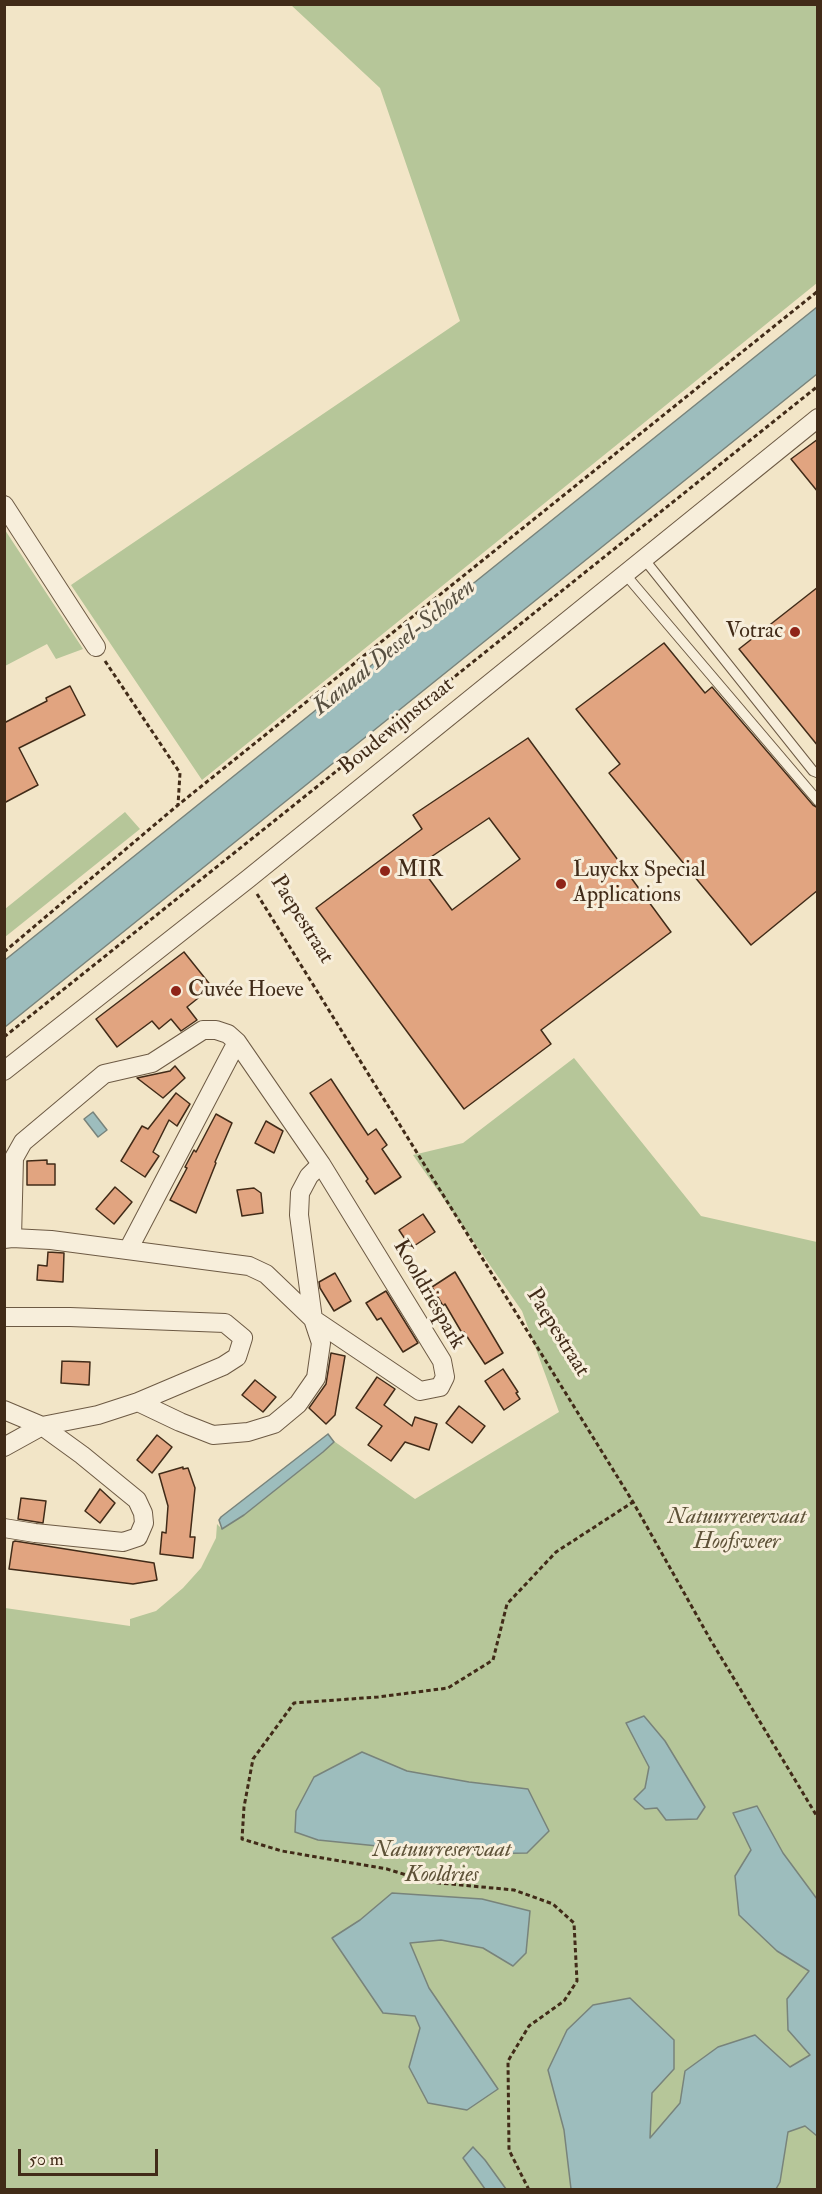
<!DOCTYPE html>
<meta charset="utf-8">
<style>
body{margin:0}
#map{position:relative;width:822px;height:2194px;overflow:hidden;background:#f2e5c7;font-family:"IM FELL Double Pica",serif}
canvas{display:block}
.frame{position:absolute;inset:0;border:6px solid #412b18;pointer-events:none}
.scale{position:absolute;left:18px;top:2149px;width:140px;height:27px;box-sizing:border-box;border:3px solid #412b18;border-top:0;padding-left:8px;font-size:18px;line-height:21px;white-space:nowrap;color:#412b18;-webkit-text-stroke:4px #f7eedb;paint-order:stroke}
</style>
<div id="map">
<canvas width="822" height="2194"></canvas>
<div class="frame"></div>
<div class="scale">50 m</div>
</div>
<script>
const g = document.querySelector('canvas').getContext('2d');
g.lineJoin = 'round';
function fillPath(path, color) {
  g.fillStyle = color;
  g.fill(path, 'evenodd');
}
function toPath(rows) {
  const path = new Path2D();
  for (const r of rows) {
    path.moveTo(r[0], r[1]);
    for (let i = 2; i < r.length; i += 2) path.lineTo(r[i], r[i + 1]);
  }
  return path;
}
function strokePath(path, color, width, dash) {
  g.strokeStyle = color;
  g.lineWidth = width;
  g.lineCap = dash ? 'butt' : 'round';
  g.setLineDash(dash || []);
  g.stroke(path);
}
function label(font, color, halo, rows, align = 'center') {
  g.font = font + ' "IM FELL Double Pica",serif';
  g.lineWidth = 6;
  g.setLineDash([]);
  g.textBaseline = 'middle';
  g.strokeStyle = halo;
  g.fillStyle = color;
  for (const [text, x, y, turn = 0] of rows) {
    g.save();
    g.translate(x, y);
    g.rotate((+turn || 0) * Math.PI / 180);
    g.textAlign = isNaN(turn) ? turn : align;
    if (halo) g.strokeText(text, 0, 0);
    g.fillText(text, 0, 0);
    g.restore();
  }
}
fillPath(toPath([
 [291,5,817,5,817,283,202,780,71,585,460,321,380,88],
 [5,530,83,649,56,659,47,644,5,666],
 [125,812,140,829,5,937,5,909],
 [574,1058,701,1216,817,1242,817,2189,5,2190,5,1608,130,1626,130,1619,156,1611,183,1588,201,1568,216,1538,217,1524,222,1529,244,1515,323,1452,333,1442,331,1439,415,1499,559,1412,522,1311,413,1155,463,1143]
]), '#b6c699');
const water = toPath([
 [817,307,817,374,5,1027,5,960,817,307],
 [93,1112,107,1130,98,1137,84,1119,93,1112],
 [328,1434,334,1442,323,1452,244,1515,222,1529,219,1520,221,1517,328,1434],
 [644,1716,665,1741,705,1807,697,1819,666,1820,657,1808,645,1809,634,1799,645,1788,649,1767,626,1723,644,1716],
 [362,1752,407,1771,469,1782,528,1789,549,1831,527,1853,457,1854,318,1840,295,1832,296,1811,314,1777,362,1752],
 [757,1806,783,1853,817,1899,817,2136,805,2126,788,2132,780,2182,776,2189,571,2189,564,2130,548,2070,567,2030,593,2005,630,1998,674,2040,674,2069,652,2093,650,2138,680,2103,685,2071,718,2047,755,2035,790,2067,810,2055,788,2030,787,1999,809,1971,777,1951,739,1915,735,1876,751,1850,733,1813,757,1806],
 [392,1893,482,1899,530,1911,526,1953,513,1966,483,1948,441,1940,410,1943,429,1988,498,2089,467,2110,428,2103,409,2067,420,2028,415,2016,383,2013,332,1938,360,1920,392,1893],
 [473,2147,485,2160,506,2189,485,2189,463,2158,473,2147]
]);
fillPath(water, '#9dbdbd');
strokePath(water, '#78837b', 1.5);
const building = toPath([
 [818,439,818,492,791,459,818,439],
 [818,587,818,746,739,649,818,587],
 [664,643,705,693,712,687,813,805,818,808,818,890,751,945,609,773,620,764,576,709,664,643],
 [70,686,85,715,19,748,38,785,4,803,4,720,6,722,47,701,46,698,70,686],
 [528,738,671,932,541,1030,551,1044,464,1109,316,908,422,829,413,815,528,738],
 [489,818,520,859,452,910,419,865,489,818],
 [184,952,212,987,187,1007,197,1020,181,1031,171,1019,159,1029,152,1021,117,1047,96,1019,184,952],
 [175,1066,185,1078,163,1098,137,1078,170,1071,175,1066],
 [331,1079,368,1135,376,1129,387,1145,382,1149,401,1177,375,1194,366,1181,368,1179,310,1093,331,1079],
 [176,1093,190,1104,177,1126,169,1120,153,1152,159,1156,145,1177,121,1161,142,1126,148,1129,176,1093],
 [216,1114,232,1123,215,1162,216,1163,196,1213,170,1200,187,1168,185,1167,194,1150,196,1152,216,1114],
 [266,1121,283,1131,274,1153,255,1143,266,1121],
 [47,1160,47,1164,55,1164,55,1185,27,1185,27,1161,47,1160],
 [115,1187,132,1202,114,1224,96,1209,115,1187],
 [254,1188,261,1193,263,1213,242,1216,237,1190,254,1188],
 [423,1214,435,1232,411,1248,399,1230,423,1214],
 [48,1252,64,1253,63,1282,37,1280,38,1265,47,1266,48,1252],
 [455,1272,503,1353,485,1364,464,1332,462,1333,445,1304,443,1306,432,1287,455,1272],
 [335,1273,351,1301,334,1311,320,1288,319,1282,335,1273],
 [386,1291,418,1343,403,1352,381,1318,377,1320,366,1303,386,1291],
 [331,1353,345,1356,335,1415,326,1424,309,1408,326,1384,331,1353],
 [62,1361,90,1362,89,1385,61,1383,62,1361],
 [503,1369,518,1392,516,1393,520,1399,504,1410,485,1381,503,1369],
 [377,1377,395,1389,384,1405,412,1426,415,1417,437,1424,429,1450,405,1442,391,1461,368,1445,382,1426,356,1408,377,1377],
 [255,1380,276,1397,263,1412,242,1395,255,1380],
 [459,1406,485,1426,472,1443,446,1423,459,1406],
 [157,1435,172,1447,152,1473,137,1460,157,1435],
 [183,1467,183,1469,188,1468,195,1488,190,1537,195,1537,193,1558,160,1554,162,1532,166,1533,168,1506,159,1474,183,1467],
 [100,1489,115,1503,100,1523,85,1511,100,1489],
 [21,1498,46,1501,43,1523,18,1519,21,1498],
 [15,1541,154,1563,157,1580,133,1584,9,1569,13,1542,15,1541]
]);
fillPath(building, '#e1a480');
strokePath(building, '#412b18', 1.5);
const service = toPath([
 [644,559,813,771,818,773],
 [625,574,818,801]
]);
const minor = toPath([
 [4,505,96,647],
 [4,1071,248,879,818,418],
 [4,1239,12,1238,14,1158,23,1142,104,1074,152,1063,203,1030,216,1030,228,1034,237,1042,321,1164,442,1361,445,1377,440,1387,420,1391,313,1319,266,1274,249,1266,51,1240,12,1238],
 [128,1250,237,1042],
 [4,1317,70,1317,225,1323,243,1338,237,1357,223,1366,138,1402,98,1415,42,1426,4,1447],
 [138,1402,180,1422,213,1435,248,1432,274,1424,298,1404,316,1378,321,1343,313,1319,299,1215,300,1193,309,1176,321,1164],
 [4,1410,42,1426,82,1455,137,1500,143,1513,144,1523,138,1537,123,1542,35,1533,4,1528]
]);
strokePath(service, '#6d5a44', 11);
strokePath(minor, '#6d5a44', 20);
strokePath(toPath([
 [105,661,180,773,178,805],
 [257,894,633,1502,710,1639,818,1818],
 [4,952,178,805,818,291],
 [4,1037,818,386],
 [529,2190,509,2150,508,2061,529,2026,564,2001,577,1981,574,1923,553,1904,514,1890,429,1882,387,1869,282,1851,242,1839,244,1807,253,1759,294,1703,378,1697,448,1688,493,1660,507,1604,556,1552,633,1502]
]), '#412b18', 3, [4.5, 3]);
strokePath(service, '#f7eedb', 9);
strokePath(minor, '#f7eedb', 18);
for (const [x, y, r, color] of [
 [795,632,6,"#8f2418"],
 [385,871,6,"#8f2418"],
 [561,884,6,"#8f2418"],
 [176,991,6,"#8f2418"]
]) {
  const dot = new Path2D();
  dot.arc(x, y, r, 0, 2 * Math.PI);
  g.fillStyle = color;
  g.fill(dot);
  strokePath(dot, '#f7eedb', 2);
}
label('22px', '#412b18', '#f7eedb', [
 ["Votrac",783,632,"right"],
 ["MIR",397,871],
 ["Luyckx Special",573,871],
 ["Applications",573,896],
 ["Cuvée Hoeve",188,991]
], 'left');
label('22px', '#412b18', '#f7eedb', [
 ["Boudewijnstraat",397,727,-39],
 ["Paepestraat",301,920,58],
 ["Kooldriespark",428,1295,60],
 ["Paepestraat",557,1333,58]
]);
label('italic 22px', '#5e5238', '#f7eedb', [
 ["Natuurreservaat",737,1518],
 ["Hoofsweer",737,1543],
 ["Natuurreservaat",442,1851],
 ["Kooldries",442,1876]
]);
label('italic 24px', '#585041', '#f7eedb', [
 ["Kanaal Dessel-Schoten",395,648,-39]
]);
</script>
